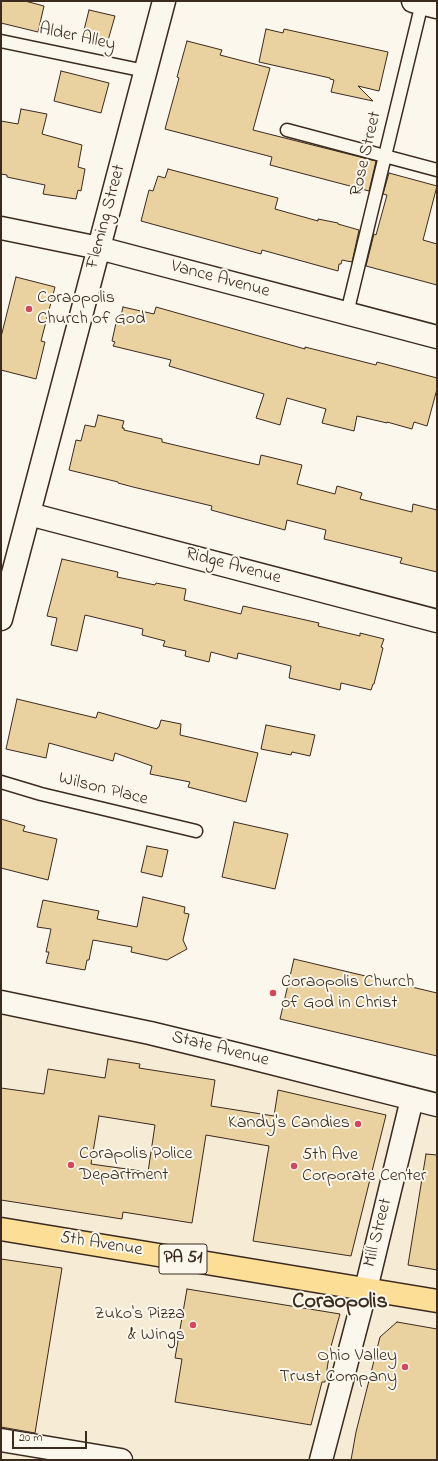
<!DOCTYPE html>
<style>
body{margin:0}
#map{position:relative;width:438px;height:1461px;overflow:hidden;background:#fbf7ec;font-family:"Indie Flower",sans-serif}
canvas{display:block}
.frame{position:absolute;inset:0;border:2px solid #3b2a1e;pointer-events:none}
.scale{position:absolute;left:12px;top:1431px;width:75px;height:18px;box-sizing:border-box;border:2px solid #3b2a1e;border-top:0;padding-left:5px;font-size:12px;line-height:14px;white-space:nowrap;color:#3b2a1e;-webkit-text-stroke:3px #fbf7ec;paint-order:stroke}
</style>
<div id="map">
<canvas width="438" height="1461"></canvas>
<div class="frame"></div>
<div class="scale">20 m</div>
</div>
<script>
const g = document.querySelector('canvas').getContext('2d');
g.lineJoin = 'round';
function fillPath(path, color) {
  g.fillStyle = color;
  g.fill(path, 'evenodd');
}
function toPath(rows) {
  const path = new Path2D();
  for (const r of rows) {
    path.moveTo(r[0], r[1]);
    for (let i = 2; i < r.length; i += 2) path.lineTo(r[i], r[i + 1]);
  }
  return path;
}
function strokePath(path, color, width, dash) {
  g.strokeStyle = color;
  g.lineWidth = width;
  g.lineCap = dash ? 'butt' : 'round';
  g.setLineDash(dash || []);
  g.stroke(path);
}
function label(font, color, halo, rows, align = 'center') {
  g.font = font + ' "Indie Flower",sans-serif';
  g.lineWidth = 4;
  g.setLineDash([]);
  g.textBaseline = 'middle';
  g.strokeStyle = halo;
  g.fillStyle = color;
  for (const [text, x, y, turn = 0] of rows) {
    g.save();
    g.translate(x, y);
    g.rotate((+turn || 0) * Math.PI / 180);
    g.textAlign = isNaN(turn) ? turn : align;
    if (halo) g.strokeText(text, 0, 0);
    g.fillText(text, 0, 0);
    g.restore();
  }
}
fillPath(toPath([
 [1,1002,437,1105,437,1460,1,1460]
]), '#f6ecd5');
const building = toPath([
 [1,1,25,1,44,6,38,32,1,23,1,1],
 [89,10,115,16,107,44,82,38,89,10],
 [266,29,283,33,284,29,388,52,379,91,358,86,373,101,331,92,334,80,330,79,330,78,259,62,266,29],
 [187,41,222,50,220,55,270,68,253,130,376,161,369,191,270,165,272,157,165,129,179,78,177,77,187,41],
 [61,71,109,83,101,113,54,101,61,71],
 [21,109,47,114,42,134,82,145,78,167,85,169,81,191,78,190,76,199,43,194,45,185,7,177,7,175,1,174,1,121,18,124,21,109],
 [168,169,278,198,275,209,318,221,318,219,338,223,338,224,359,230,352,262,342,260,341,264,339,264,338,271,262,250,261,254,141,221,149,190,153,191,158,176,165,178,168,169],
 [389,173,437,186,423,240,437,244,437,285,366,266,374,234,376,235,387,195,383,194,389,173],
 [16,277,55,287,41,341,45,342,36,379,1,370,1,337,16,277],
 [123,307,154,314,156,307,305,349,305,347,376,365,377,362,437,378,437,389,427,426,414,422,412,429,387,422,387,423,357,416,354,431,322,423,326,409,287,398,280,425,256,418,264,394,169,366,171,360,113,346,115,342,112,341,116,323,119,324,123,307],
 [98,415,124,421,122,428,124,428,124,430,162,439,162,442,259,465,261,455,302,465,297,484,335,494,337,486,362,493,360,499,412,512,413,504,437,510,437,572,400,563,402,558,324,539,326,530,287,520,285,530,211,510,212,506,133,487,118,483,118,482,69,470,76,440,81,441,85,425,95,427,98,415],
 [62,559,118,572,117,577,155,585,156,583,186,589,184,600,241,614,243,606,319,623,318,626,360,636,360,633,384,639,381,647,383,648,374,684,373,684,371,690,341,683,340,690,289,678,291,666,238,653,237,659,211,652,209,662,185,656,186,651,163,646,165,641,142,635,143,629,85,615,77,651,51,645,57,618,47,616,62,559],
 [17,699,96,718,98,712,157,729,158,727,159,727,161,720,181,724,180,735,258,753,246,802,188,787,190,782,150,774,152,766,115,753,113,761,49,743,46,758,6,749,17,699],
 [266,725,315,735,310,756,292,752,291,755,261,749,266,725],
 [1,819,25,826,23,831,57,839,48,880,1,868,1,819],
 [234,822,288,834,275,889,222,877,234,822],
 [147,846,168,850,162,877,141,872,147,846],
 [143,897,185,907,184,913,189,914,183,940,187,949,167,960,131,952,132,947,93,940,89,960,87,960,85,970,46,963,49,952,46,952,51,929,37,927,43,900,99,911,97,919,137,927,143,897],
 [294,959,437,993,437,1056,280,1019,294,959],
 [108,1059,140,1064,139,1068,215,1080,211,1106,274,1116,278,1090,386,1115,351,1256,253,1241,269,1146,206,1135,192,1223,123,1212,122,1219,1,1200,1,1088,44,1094,48,1069,105,1078,108,1059],
 [99,1116,155,1125,148,1172,91,1164,99,1116],
 [426,1154,437,1155,437,1270,408,1265,426,1154],
 [1,1259,62,1268,35,1433,1,1427,1,1259],
 [187,1289,340,1314,330,1350,325,1382,322,1382,311,1425,175,1402,182,1359,175,1358,187,1289],
 [397,1322,437,1329,437,1460,351,1460,356,1432,380,1337,397,1322]
]);
fillPath(building, '#ead1a0');
strokePath(building, '#3b2a1e', 1);
const service = toPath([
 [1,41,145,71],
 [287,130,437,170],
 [347,313,422,3],
 [1,782,41,794,196,831]
]);
const minor = toPath([
 [413,1,437,7],
 [1,228,99,248,437,337],
 [29,514,437,621],
 [1,619,164,1],
 [1,1440,121,1460],
 [321,1460,366,1289,412,1099]
]);
const tertiary = toPath([
 [1,1002,150,1033,236,1054,437,1105]
]);
const primary = toPath([
 [1,1229,437,1301]
]);
strokePath(service, '#3b2a1e', 15);
strokePath(minor, '#3b2a1e', 25);
strokePath(tertiary, '#3b2a1e', 25);
strokePath(primary, '#3b2a1e', 25);
strokePath(service, '#fbf7ec', 12);
strokePath(minor, '#fbf7ec', 22);
strokePath(tertiary, '#fbf7ec', 22);
strokePath(primary, '#fdde96', 22);
for (const [x, y, r, color] of [
 [29,309,4,"#d1495b"],
 [273,993,4,"#d1495b"],
 [358,1124,4,"#d1495b"],
 [71,1165,4,"#d1495b"],
 [294,1166,4,"#d1495b"],
 [193,1325,4,"#d1495b"],
 [405,1367,4,"#d1495b"]
]) {
  const dot = new Path2D();
  dot.arc(x, y, r, 0, 2 * Math.PI);
  g.fillStyle = color;
  g.fill(dot);
  strokePath(dot, '#fbf7ec', 1.5);
}
for (const [x, y, w] of [
 [183,1259,48]
]) {
  const box = new Path2D();
  box.roundRect(x - w / 2, y - 15, w, 30, 3);
  g.fillStyle = '#fbf7ec';
  g.fill(box);
  strokePath(box, '#3b2a1e', 1);
}
label('bold 17px', '#3b2a1e', null, [
 ["PA 51",183,1259]
]);
label('18px', '#3b2a1e', '#fbf7ec', [
 ["Alder Alley",77,38,12],
 ["Rose Street",367,154,-77],
 ["Fleming Street",107,217,-75],
 ["Vance Avenue",220,280,15],
 ["Ridge Avenue",233,567,15],
 ["Wilson Place",103,790,14],
 ["State Avenue",220,1050,14],
 ["Mill Street",379,1233,-76],
 ["5th Avenue",101,1245,9]
]);
label('18px', '#3b2a1e', '#fbf7ec', [
 ["Coraopolis",37,299],
 ["Church of God",37,320],
 ["Coraopolis Church",281,983],
 ["of God in Christ",281,1004],
 ["Kandy's Candies",350,1124,"right"],
 ["Corapolis Police",79,1155],
 ["Department",79,1176],
 ["5th Ave",302,1156],
 ["Corporate Center",302,1177],
 ["Zuko's Pizza",185,1315,"right"],
 ["& Wings",185,1336,"right"],
 ["Ohio Valley",397,1357,"right"],
 ["Trust Company",397,1378,"right"]
], 'left');
label('bold 22px', '#3b2a1e', '#fbf7ec', [
 ["Coraopolis",340,1303]
]);
</script>
